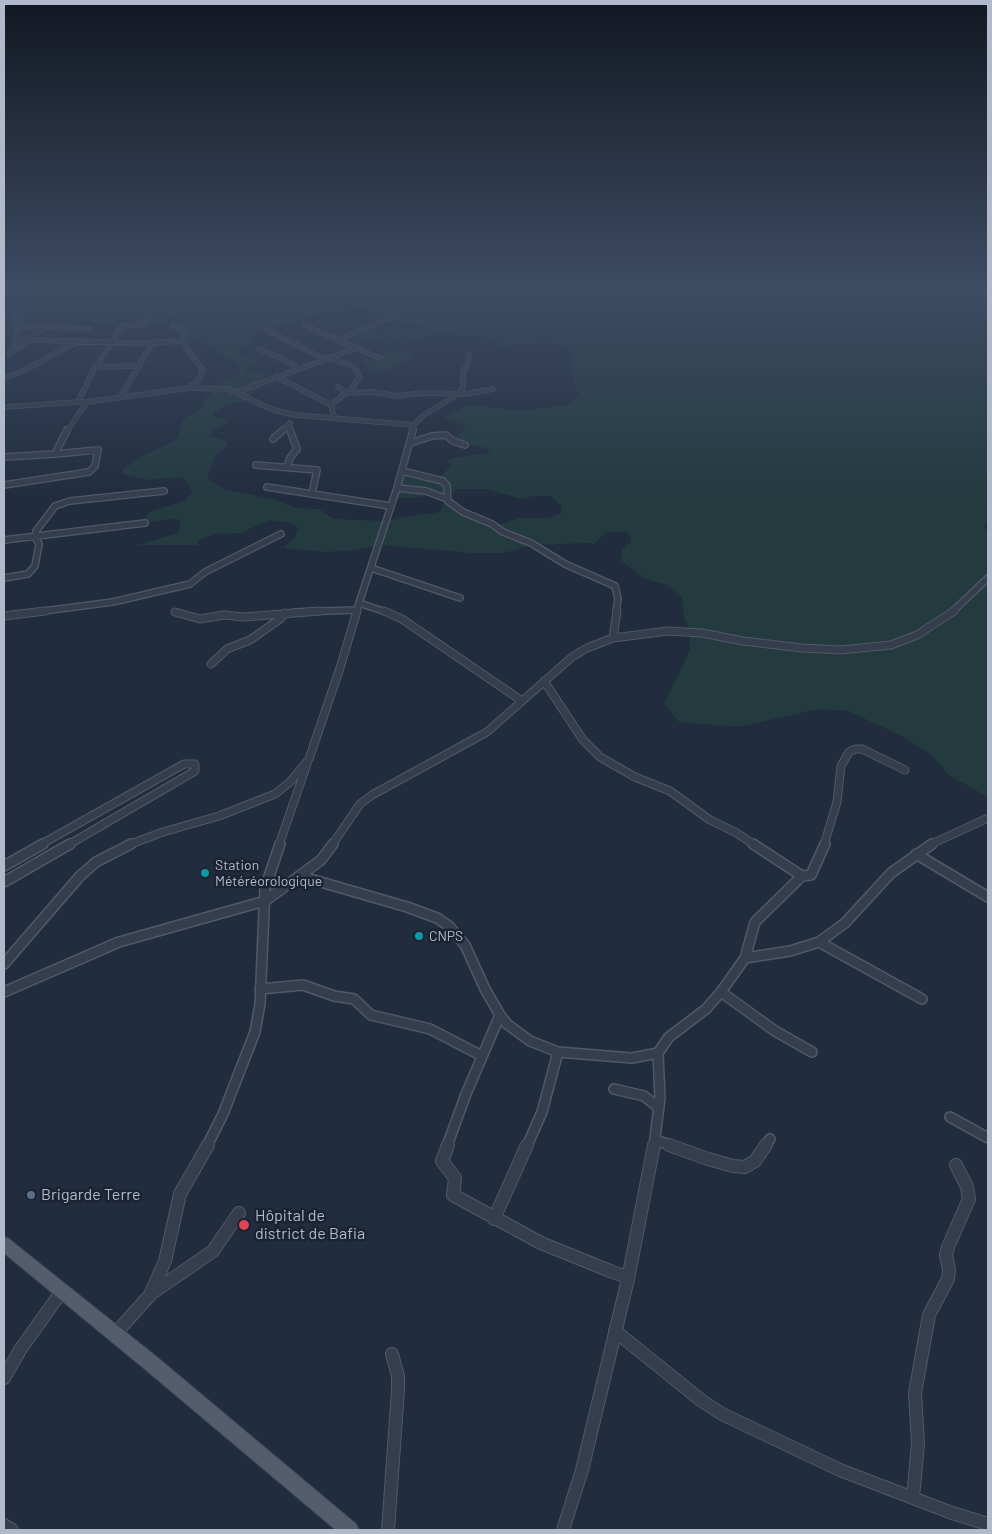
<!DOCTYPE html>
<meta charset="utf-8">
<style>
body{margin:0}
#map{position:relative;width:992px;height:1534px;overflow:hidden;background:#212c3e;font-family:Barlow,sans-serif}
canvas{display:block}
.frame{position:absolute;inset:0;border:5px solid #b1b9ca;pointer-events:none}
</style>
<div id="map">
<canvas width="992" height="1534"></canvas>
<div class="frame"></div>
</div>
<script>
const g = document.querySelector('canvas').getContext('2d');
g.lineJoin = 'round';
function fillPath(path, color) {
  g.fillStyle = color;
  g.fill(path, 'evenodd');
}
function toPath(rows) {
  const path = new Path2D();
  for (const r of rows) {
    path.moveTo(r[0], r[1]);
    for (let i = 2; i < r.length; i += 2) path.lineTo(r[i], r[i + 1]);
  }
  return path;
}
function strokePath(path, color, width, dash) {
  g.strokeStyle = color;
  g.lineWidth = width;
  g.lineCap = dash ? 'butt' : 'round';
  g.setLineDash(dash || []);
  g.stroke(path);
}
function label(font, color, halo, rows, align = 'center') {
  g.font = font + ' Barlow,sans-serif';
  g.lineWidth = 5;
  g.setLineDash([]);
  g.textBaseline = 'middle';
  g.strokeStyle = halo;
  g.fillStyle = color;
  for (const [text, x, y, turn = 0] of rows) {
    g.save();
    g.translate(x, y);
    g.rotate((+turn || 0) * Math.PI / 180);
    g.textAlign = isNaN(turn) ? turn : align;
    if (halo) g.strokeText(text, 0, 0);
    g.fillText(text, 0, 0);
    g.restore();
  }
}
fillPath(toPath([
 [4,290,988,290,988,522,985,524,985,529,988,531,988,797,950,776,931,755,904,737,848,711,819,709,738,727,679,722,664,703,690,650,690,632,684,617,682,598,667,585,645,579,621,561,622,550,631,541,631,538,627,532,607,532,594,544,589,543,532,545,504,553,468,553,383,545,347,551,322,552,283,548,295,538,298,528,290,523,269,520,241,533,216,534,198,540,198,545,137,545,178,533,181,521,177,519,147,522,143,520,151,511,184,501,192,493,189,484,182,477,148,480,125,475,122,473,122,470,143,456,176,440,179,435,182,420,204,407,203,401,223,381,240,373,238,364,221,355,217,348,210,344,181,340,179,335,184,327,182,320,179,318,171,318,161,324,143,327,136,326,134,320,131,319,108,323,74,319,34,320,20,328,16,338,4,339],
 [362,309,370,310,371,312,365,318,403,321,422,325,413,330,378,333,364,331,352,334,354,337,369,342,376,340,387,341,388,345,383,349,386,350,386,354,381,358,378,360,362,359,369,366,368,370,375,373,395,368,412,357,410,352,394,352,387,349,392,342,405,339,392,336,393,335,421,339,427,335,438,334,495,338,504,349,516,344,555,343,576,353,571,359,572,366,574,384,579,394,567,405,532,409,513,410,482,406,463,407,443,418,466,425,463,431,456,437,458,444,467,444,490,449,487,454,458,457,446,461,452,465,438,479,402,470,393,498,412,498,429,495,444,497,442,509,435,513,414,515,386,521,334,519,319,509,296,508,273,499,226,490,207,479,215,456,228,444,227,441,210,436,213,430,226,424,228,420,214,416,213,413,226,406,244,400,261,387,266,375,261,372,249,374,245,371,245,368,258,362,248,355,241,354,239,351,250,345,255,339,249,331,300,322,313,314],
 [458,489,487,489,522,499,533,496,551,496,562,507,561,513,547,518,520,518,496,526,468,515,448,500,449,493]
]), '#233a3f');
fillPath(toPath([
 [15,290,27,290,4,296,4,292,15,290]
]), '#324465');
const minorFar4 = toPath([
 [978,290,988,300],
 [14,311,18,329,15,340],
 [18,326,43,327],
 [173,326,184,330,186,347,203,370,200,378,189,388],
 [265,329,324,359],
 [15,340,29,340,9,355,15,340],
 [29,340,141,343,185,341],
 [29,340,43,327,89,329],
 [337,340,395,316,412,306,428,290],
 [356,348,380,358],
 [259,349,293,364,295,366,294,370],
 [329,358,353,366,360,377,351,389,331,405,334,417],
 [95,367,139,366],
 [276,376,331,405],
 [4,378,25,370,78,341],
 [338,387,346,393,372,392,397,396,423,393,465,394,493,389],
 [237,392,356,348,305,325],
 [121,396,153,342],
 [87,402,78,402,95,367,113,342,117,332,122,326,143,325,150,309],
 [4,407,78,402],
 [288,425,290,431],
 [414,425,424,415,460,393,463,387,463,371,467,366,469,355],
 [67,431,87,402,189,388,229,389,273,410,296,415,414,425,412,431],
 [282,431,290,423]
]);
const minorFar3 = toPath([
 [273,439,283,430],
 [410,443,432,436,446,435,453,441,465,445],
 [4,457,55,454,67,430],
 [256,465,317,470,312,494],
 [287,467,290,458,297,449,290,430],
 [402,471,443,481,447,486,448,501,463,512,492,524,503,532,531,543,565,564,615,586,618,599,616,612],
 [4,485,89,472,95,466,98,450,55,454],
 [267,487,390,506],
 [397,488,426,491,447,499],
 [4,540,145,523],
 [371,568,460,598],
 [4,578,28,574,35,566,39,544,35,537,36,531,55,506,70,501,164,491],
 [359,603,386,612],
 [36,612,113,602,190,584,205,572,281,534],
 [294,612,357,610],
 [356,612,397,488,413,430],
 [952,612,988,578]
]);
const minorFar2 = toPath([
 [384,611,402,619,522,701],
 [175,612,200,619,224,615,244,617,320,611],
 [4,616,45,611],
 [613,638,617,611],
 [211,664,227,649,250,640,280,619,285,613],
 [544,681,583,740,600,757,635,777,670,791,710,820,735,832,755,845],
 [40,845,184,764,195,764,195,771,68,845],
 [128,845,163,832,219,816,275,794,290,782,309,759,340,668,357,611],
 [279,845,307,764],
 [332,845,360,804,372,795,487,732,572,657,587,648,613,638,668,631,702,633,743,641,802,648,841,650,891,645,917,635,954,611],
 [824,845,837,802,841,766,849,752,855,749,862,749,905,770],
 [929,845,988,818]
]);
const minorFar1 = toPath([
 [916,854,988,897],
 [4,866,43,844],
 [300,876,407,907,437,918,449,926,465,945,485,989,500,1015,507,1024,530,1041,558,1052,632,1058,658,1053,660,1098,654,1146],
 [802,876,811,875,825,844],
 [4,882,70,844],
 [819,942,922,999],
 [745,958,755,922,802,876,753,844],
 [4,964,80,876,96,862,131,844],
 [260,989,303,985,334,996,354,999,371,1015,430,1029,482,1056],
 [4,992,119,942,265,901,321,860,333,844],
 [721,992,775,1031,812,1052],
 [658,1053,669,1037,706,1009,721,992,745,958,790,951,819,942,845,923,891,873,932,844],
 [614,1089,644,1096,659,1108],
 [950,1117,988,1138],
 [655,1140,673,1146],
 [207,1146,223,1114,255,1032,260,1004,265,888,280,844],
 [447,1146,466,1094,500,1015],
 [527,1146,542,1112,558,1052],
 [765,1146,770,1139]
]);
const minor = toPath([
 [448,1145,442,1161,455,1178,453,1195,541,1243,610,1271,624,1276,629,1275],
 [669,1145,708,1159,733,1166,745,1167,755,1161,766,1145],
 [494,1219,527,1145],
 [152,1293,213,1251,239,1213],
 [615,1331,702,1401,722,1414,840,1470,952,1513,988,1524],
 [115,1334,150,1295,165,1261,180,1194,208,1145],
 [4,1378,20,1350,62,1291],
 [913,1498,918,1443,915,1393,929,1315,948,1279,949,1269,946,1255,948,1247,969,1199,967,1187,956,1165],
 [4,1525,12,1530],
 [388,1530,398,1390,398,1376,392,1354],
 [563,1530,582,1470,628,1279,654,1145]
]);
const major = toPath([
 [4,1237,9,1239,158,1358,356,1524,359,1530,336,1530,146,1370,4,1253,4,1237]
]);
strokePath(minorFar4, '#515969', 5.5);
strokePath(minorFar3, '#515969', 8);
strokePath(minorFar2, '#515969', 9);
strokePath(minorFar1, '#515969', 12);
strokePath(minor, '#515969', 14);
strokePath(major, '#3f4757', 2);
strokePath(minorFar4, '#363e4e', 4.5);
strokePath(minorFar3, '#363e4e', 5.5);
strokePath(minorFar2, '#363e4e', 7);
strokePath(minorFar1, '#363e4e', 9);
strokePath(minor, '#363e4e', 12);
fillPath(major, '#535d6e');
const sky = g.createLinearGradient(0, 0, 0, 505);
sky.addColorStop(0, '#121822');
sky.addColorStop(0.57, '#3d4b63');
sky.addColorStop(1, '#3d4b6300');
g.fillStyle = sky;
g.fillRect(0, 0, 992, 505);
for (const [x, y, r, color] of [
 [205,873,5,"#0f9aa8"],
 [419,936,5,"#0f9aa8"],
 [31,1195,5,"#5c6f8a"],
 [244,1225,6,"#e0444e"]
]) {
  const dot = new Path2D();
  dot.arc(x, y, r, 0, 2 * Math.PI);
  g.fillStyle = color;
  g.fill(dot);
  strokePath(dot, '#1b2333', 2);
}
label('14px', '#b1b9ca', '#1b2333', [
 ["Station",215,865],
 ["Météréorologique",215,881],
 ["CNPS",429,936]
], 'left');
label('16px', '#b1b9ca', '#1b2333', [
 ["Brigarde Terre",41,1195],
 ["Hôpital de",255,1216],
 ["district de Bafia",255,1234]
], 'left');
</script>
